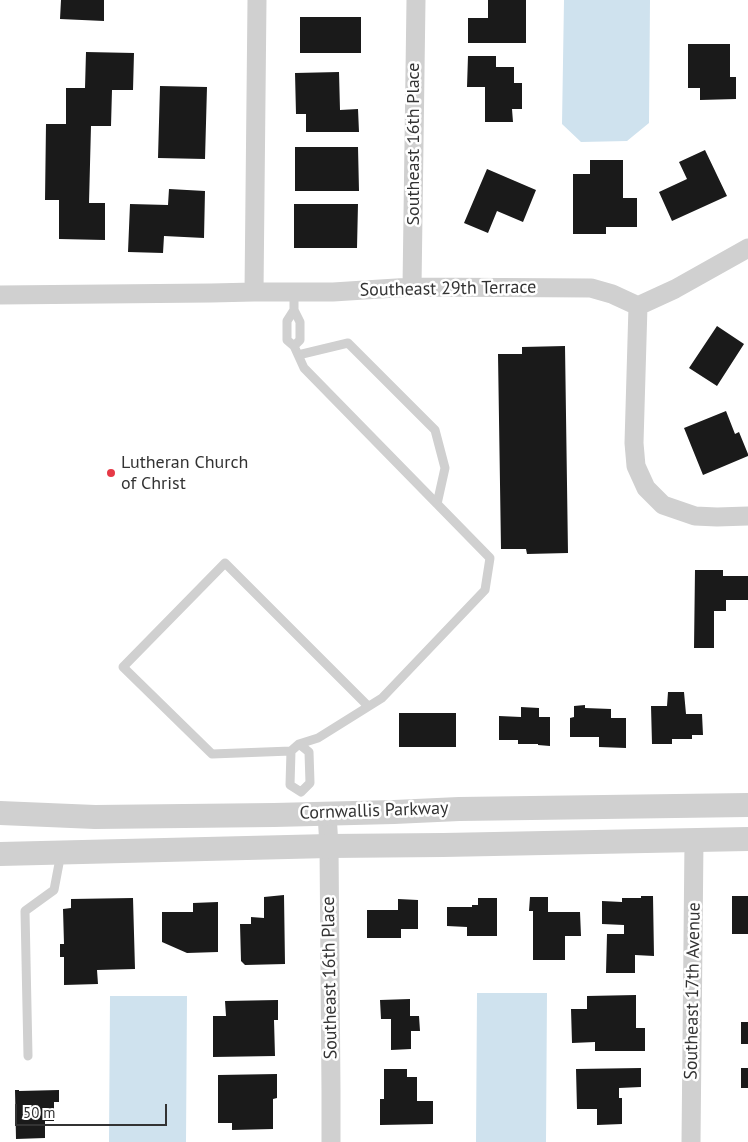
<!DOCTYPE html>
<style>
body{margin:0}
#map{position:relative;width:748px;height:1142px;overflow:hidden;background:#fff;font-family:"PT Sans",sans-serif}
canvas{display:block}
.scale{position:absolute;left:15px;top:1104px;width:152px;height:22px;box-sizing:border-box;border:2px solid #333;border-top:0;padding-left:6px;font-size:15px;line-height:18px;white-space:nowrap;color:#333;-webkit-text-stroke:4px #fff;paint-order:stroke}
</style>
<div id="map">
<canvas width="748" height="1142"></canvas>
<div class="scale">50 m</div>
</div>
<script>
const g = document.querySelector('canvas').getContext('2d');
g.lineJoin = 'round';
function fillPath(path, color) {
  g.fillStyle = color;
  g.fill(path, 'evenodd');
}
function toPath(rows) {
  const path = new Path2D();
  for (const r of rows) {
    path.moveTo(r[0], r[1]);
    for (let i = 2; i < r.length; i += 2) path.lineTo(r[i], r[i + 1]);
  }
  return path;
}
function strokePath(path, color, width, dash) {
  g.strokeStyle = color;
  g.lineWidth = width;
  g.lineCap = dash ? 'butt' : 'round';
  g.setLineDash(dash || []);
  g.stroke(path);
}
function label(font, color, halo, rows, align = 'center') {
  g.font = font + ' "PT Sans",sans-serif';
  g.lineWidth = 5;
  g.setLineDash([]);
  g.textBaseline = 'middle';
  g.strokeStyle = halo;
  g.fillStyle = color;
  for (const [text, x, y, turn = 0] of rows) {
    g.save();
    g.translate(x, y);
    g.rotate((+turn || 0) * Math.PI / 180);
    g.textAlign = isNaN(turn) ? turn : align;
    if (halo) g.strokeText(text, 0, 0);
    g.fillText(text, 0, 0);
    g.restore();
  }
}
fillPath(toPath([
 [564,0,650,0,649,123,627,141,581,142,562,124],
 [477,993,547,993,546,1142,476,1142],
 [110,996,187,996,186,1142,109,1142]
]), '#cfe2ee');
fillPath(toPath([
 [61,0,104,0,104,21,60,19],
 [488,0,526,0,526,43,468,43,468,18,488,18],
 [300,17,361,17,361,53,300,53],
 [688,44,730,44,730,77,736,77,736,99,700,100,700,88,688,88],
 [86,52,134,53,133,90,112,90,111,126,91,126,89,203,105,203,105,240,59,239,59,200,45,200,46,124,66,124,66,88,85,88],
 [468,56,496,56,496,67,514,67,514,83,522,83,522,109,512,109,513,122,485,122,485,87,467,87],
 [339,72,340,110,358,109,359,132,306,132,306,114,296,114,295,73],
 [160,86,207,87,205,159,158,158],
 [295,147,358,147,359,191,295,191],
 [705,150,727,196,672,221,659,192,687,179,679,162],
 [590,160,623,160,623,198,637,198,637,227,606,227,606,234,573,234,573,174,590,174],
 [487,169,536,190,523,222,497,211,488,233,464,223],
 [169,189,205,191,204,238,164,236,163,253,128,252,130,204,168,205],
 [294,204,358,204,357,248,294,248],
 [717,326,744,344,717,386,689,368],
 [565,346,568,553,527,554,526,549,501,549,498,354,522,354,522,347],
 [726,411,735,434,739,432,748,454,748,456,703,475,684,428],
 [695,570,723,570,723,576,748,576,748,600,726,600,726,611,714,611,714,648,694,648],
 [668,692,684,692,686,714,702,714,703,735,692,735,692,739,672,739,672,744,652,744,651,706,667,706],
 [585,705,585,708,611,709,611,718,626,718,626,748,599,747,599,737,570,737,570,718,574,717,574,706],
 [521,707,539,708,539,717,550,717,550,746,538,745,538,744,518,744,518,740,499,740,499,716,521,717],
 [399,713,456,713,456,747,399,747],
 [284,895,285,964,245,965,241,961,240,924,251,924,251,917,264,918,264,897],
 [641,896,653,896,654,956,635,955,635,973,606,973,607,934,624,934,624,925,602,924,602,901,622,902,622,898,641,898],
 [732,896,748,896,748,934,732,934],
 [530,897,548,897,548,912,580,912,581,936,565,936,565,960,533,960,533,911,529,911],
 [133,898,135,969,97,970,98,984,64,985,64,957,60,957,60,944,64,944,63,909,71,908,71,899],
 [478,898,497,898,497,936,467,936,467,927,447,926,447,907,472,907,472,905,478,905],
 [398,899,418,900,418,929,401,929,401,938,367,938,367,910,398,910],
 [218,902,218,952,187,953,162,942,162,912,193,912,193,903],
 [636,995,636,1028,645,1028,645,1051,595,1051,595,1042,572,1043,571,1009,587,1009,587,996],
 [410,999,410,1016,419,1016,420,1031,411,1031,411,1049,391,1050,391,1019,381,1019,380,1000],
 [278,1000,278,1020,274,1020,275,1056,213,1057,213,1016,226,1016,225,1001],
 [741,1022,748,1022,748,1044,741,1044],
 [641,1068,641,1087,619,1088,619,1098,622,1098,622,1124,597,1125,597,1109,577,1109,576,1069],
 [741,1068,748,1068,748,1088,741,1088],
 [384,1069,407,1069,407,1077,417,1077,417,1101,433,1101,433,1124,380,1125,380,1099,384,1099],
 [277,1074,277,1098,273,1099,273,1129,232,1130,232,1123,218,1123,218,1075],
 [15,1090,19,1090,19,1091,59,1090,59,1102,54,1102,54,1121,45,1121,45,1138,16,1139]
]), '#1a1a1a');
strokePath(toPath([
 [294,292,294,310,300,322,300,340,294,346,287,340,287,321,294,310],
 [294,346,304,368,490,558,485,590,382,698,318,738,299,744,291,751,290,785,301,792,310,783,309,752,299,744],
 [298,355,348,343,435,430,445,468,437,504],
 [291,751,212,754,123,667,225,563,368,706],
 [28,1056,25,911,54,890,61,853]
]), '#d0d0d0', 9);
strokePath(toPath([
 [412,287,416,0],
 [254,292,257,0],
 [0,295,211,293,254,292,333,292,412,287,591,288,612,294,638,306],
 [638,306,634,443,636,466,646,488,663,505,695,516,717,517,748,516],
 [638,306,675,289,748,248],
 [327,814,329,846,331,1092,331,1142],
 [691,1142,694,840]
]), '#d0d0d0', 19);
strokePath(toPath([
 [0,813,95,817,274,815,394,812,459,809,748,805],
 [0,854,329,846,443,845,748,839]
]), '#d0d0d0', 24);
for (const [x, y, r, color] of [
 [111,473,5,"#e63946"]
]) {
  const dot = new Path2D();
  dot.arc(x, y, r, 0, 2 * Math.PI);
  g.fillStyle = color;
  g.fill(dot);
  strokePath(dot, '#fff', 2);
}
label('18px', '#333', '#fff', [
 ["Southeast 16th Place",414,144,-90],
 ["Southeast 29th Terrace",448,289,-1],
 ["Cornwallis Parkway",374,811,-2],
 ["Southeast 16th Place",330,978,-91],
 ["Southeast 17th Avenue",693,991,-89]
]);
label('18px', '#333', '#fff', [
 ["Lutheran Church",121,463],
 ["of Christ",121,484]
], 'left');
</script>
